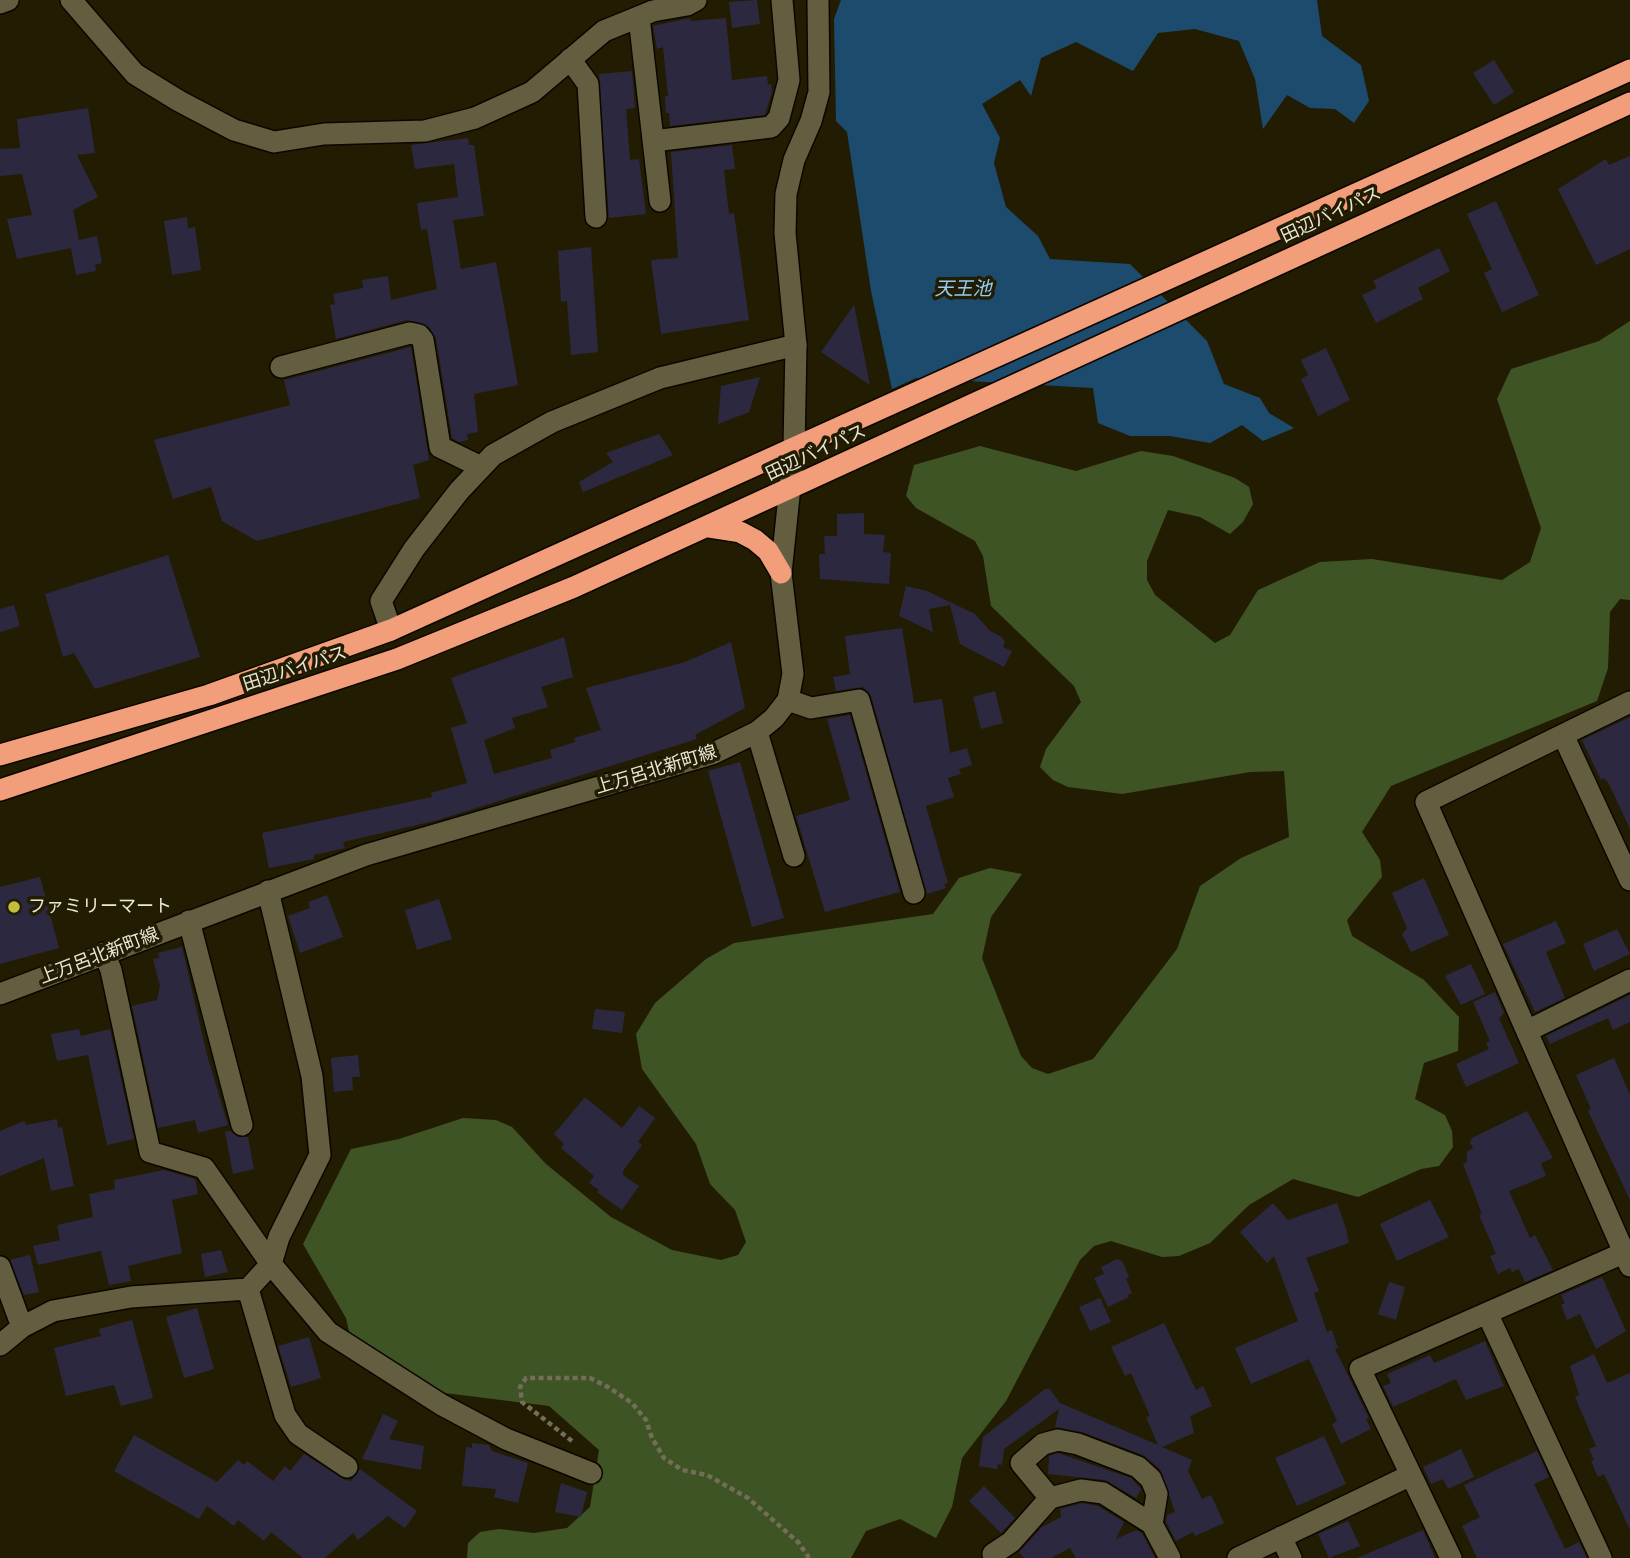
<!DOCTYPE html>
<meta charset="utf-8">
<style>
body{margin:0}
canvas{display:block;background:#221c02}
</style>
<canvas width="1630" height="1558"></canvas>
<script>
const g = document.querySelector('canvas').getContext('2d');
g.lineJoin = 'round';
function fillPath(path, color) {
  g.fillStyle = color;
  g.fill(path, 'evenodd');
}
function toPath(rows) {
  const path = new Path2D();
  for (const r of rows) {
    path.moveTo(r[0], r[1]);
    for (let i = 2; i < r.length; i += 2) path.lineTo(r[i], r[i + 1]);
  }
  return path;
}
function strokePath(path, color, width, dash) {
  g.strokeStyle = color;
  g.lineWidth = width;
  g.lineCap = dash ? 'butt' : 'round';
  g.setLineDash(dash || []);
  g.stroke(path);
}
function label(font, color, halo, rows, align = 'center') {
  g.font = font + ' Figtree,"Noto Sans JP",sans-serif';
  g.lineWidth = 7;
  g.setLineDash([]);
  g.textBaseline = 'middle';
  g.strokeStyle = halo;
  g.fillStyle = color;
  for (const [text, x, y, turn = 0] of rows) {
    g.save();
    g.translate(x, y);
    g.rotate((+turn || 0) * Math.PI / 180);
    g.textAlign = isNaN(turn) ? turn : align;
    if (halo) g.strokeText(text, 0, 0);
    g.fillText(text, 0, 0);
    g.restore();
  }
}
fillPath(toPath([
 [1630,321,1630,600,1620,599,1610,612,1608,668,1597,701,1391,786,1362,832,1380,860,1382,877,1347,920,1352,936,1424,980,1459,1017,1458,1051,1424,1063,1415,1099,1445,1115,1452,1131,1453,1147,1439,1166,1421,1169,1358,1197,1293,1179,1249,1205,1210,1243,1179,1256,1162,1257,1111,1241,1094,1246,1080,1260,1006,1401,962,1458,952,1507,936,1538,900,1519,866,1531,851,1558,467,1558,468,1543,480,1532,499,1529,534,1533,567,1528,590,1507,599,1450,549,1406,445,1393,379,1375,354,1353,346,1318,303,1244,351,1149,399,1139,463,1118,496,1120,512,1127,546,1164,611,1217,672,1250,721,1260,738,1255,746,1242,735,1210,710,1184,696,1144,642,1069,636,1034,655,1003,706,959,734,943,933,914,959,878,990,868,1022,874,991,917,982,958,1021,1056,1032,1068,1048,1074,1093,1059,1177,949,1200,886,1241,858,1289,837,1284,771,1250,772,1122,794,1068,787,1053,780,1040,767,1046,749,1081,702,1074,686,991,606,983,556,975,541,916,508,906,496,914,465,980,446,1076,471,1141,451,1173,456,1235,478,1249,487,1253,504,1243,522,1230,534,1200,517,1168,510,1147,561,1147,580,1155,595,1215,643,1230,635,1258,590,1320,562,1372,559,1502,580,1530,562,1541,528,1497,399,1511,369,1599,341]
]), '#3f5424');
fillPath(toPath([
 [841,0,1317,0,1322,36,1361,65,1369,101,1354,123,1335,109,1310,108,1287,95,1263,129,1255,79,1239,41,1195,29,1158,33,1133,71,1076,42,1041,58,1031,96,1020,80,982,104,1000,138,994,163,1006,207,1038,236,1050,259,1130,264,1207,341,1224,384,1260,398,1269,413,1294,428,1263,441,1242,425,1210,443,1170,436,1130,436,1098,423,1093,388,916,378,892,389,871,291,847,132,836,121,834,19]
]), '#1c4b6e');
fillPath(toPath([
 [757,0,760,24,732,28,729,2],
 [690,18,691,21,726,18,732,80,767,76,768,85,771,84,772,92,765,115,670,126,669,113,666,113,665,96,668,96,663,47,657,49,653,26],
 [1494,60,1514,92,1494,105,1473,73],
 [632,71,635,108,626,109,630,160,639,159,646,214,609,218,599,74],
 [88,108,95,153,77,155,98,197,73,210,79,240,97,236,102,263,95,265,96,271,76,275,71,248,17,259,7,219,32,215,22,174,0,176,0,149,20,148,17,119],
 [468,138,469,145,474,145,484,216,453,220,461,269,496,262,518,385,474,394,478,432,467,434,468,440,459,442,452,438,436,338,429,327,407,320,336,339,330,305,335,304,333,294,363,288,362,280,388,276,391,300,437,289,427,229,421,230,417,203,458,197,454,164,415,169,411,145],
 [732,145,735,169,724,170,729,214,734,213,749,320,661,334,651,260,678,258,671,152],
 [1630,156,1630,249,1596,265,1558,189,1606,159,1609,165],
 [1496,201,1539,295,1502,312,1484,273,1492,269,1467,214],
 [187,217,188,228,195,227,201,270,172,275,164,221],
 [591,247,598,352,571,355,567,301,561,302,558,251],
 [1439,248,1450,271,1418,288,1423,299,1376,323,1362,295,1377,288,1373,281],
 [854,305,870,385,821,352],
 [411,347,429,460,413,465,420,498,257,541,222,521,211,487,173,499,154,440,290,405,284,380],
 [1326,348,1350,400,1318,416,1301,379,1308,375,1301,360],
 [760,377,749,412,718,424,721,386],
 [659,434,673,455,583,492,579,482,613,462,606,453],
 [864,513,864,534,885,535,883,552,891,553,889,584,820,579,819,554,825,554,824,536,837,536,837,514],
 [168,555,200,657,95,689,74,653,63,657,45,594],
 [906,586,927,591,975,614,990,631,1002,637,1005,642,1003,647,1012,651,1004,667,960,644,950,605,929,609,933,632,899,616],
 [14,605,20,626,0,632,0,609],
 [902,628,914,703,942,699,950,753,967,748,972,765,959,769,961,774,948,778,954,797,926,806,948,883,944,884,946,888,927,894,871,696,863,687,836,691,833,677,850,674,845,636],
 [564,637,573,677,541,687,548,707,512,718,515,728,484,740,494,774,552,758,550,750,575,742,574,738,601,730,586,688,685,662,731,642,745,708,695,735,697,739,438,820,343,842,345,848,314,855,314,859,269,868,262,833,432,797,431,793,467,783,451,728,467,723,451,678],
 [995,691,1003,723,981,729,973,697],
 [850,715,900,892,825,912,796,816,850,800,827,719],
 [1630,717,1630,829,1609,784,1604,778,1601,780,1582,740],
 [740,762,784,918,752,927,708,771],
 [40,877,59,948,0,964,0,887],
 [1424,878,1449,935,1411,952,1402,934,1407,928,1392,893],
 [327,895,343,937,300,953,288,916,310,908,308,902],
 [439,899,452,939,417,950,405,910],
 [1556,921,1566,943,1546,952,1565,998,1535,1012,1503,944],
 [1617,929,1630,954,1594,971,1583,944],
 [182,947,207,1055,228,1125,198,1133,195,1120,158,1128,132,1006,157,1000,160,986,153,959,159,958,158,953],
 [1471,964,1485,994,1461,1005,1445,976],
 [1495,992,1504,1013,1499,1018,1519,1063,1466,1087,1456,1064,1489,1049,1486,1043,1490,1041,1473,1002],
 [1630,995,1630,1022,1613,1030,1608,1018,1550,1044,1546,1036],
 [595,1009,625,1012,622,1033,592,1029],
 [79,1029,81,1036,110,1029,134,1139,107,1145,88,1055,57,1061,51,1034],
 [358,1055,360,1077,352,1077,353,1090,334,1092,331,1058],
 [1614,1058,1630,1095,1630,1200,1588,1111,1591,1109,1576,1075],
 [585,1097,622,1128,639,1106,655,1118,638,1142,642,1145,623,1171,623,1175,639,1186,622,1210,597,1192,599,1190,589,1183,594,1176,561,1148,564,1144,554,1134],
 [1527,1111,1553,1158,1541,1163,1546,1176,1509,1191,1530,1238,1535,1235,1553,1270,1525,1282,1519,1269,1512,1272,1510,1268,1498,1274,1490,1256,1496,1254,1479,1215,1482,1214,1463,1164,1467,1162,1467,1152,1473,1148,1470,1142,1472,1138],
 [57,1119,58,1128,62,1127,74,1186,51,1191,44,1158,0,1176,0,1131,24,1121,26,1125],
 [231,1131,238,1137,248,1137,254,1169,233,1174,225,1132],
 [164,1170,195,1179,198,1194,172,1200,182,1253,128,1266,131,1281,109,1285,101,1251,38,1265,33,1246,60,1240,57,1225,93,1217,89,1194,115,1189,114,1180],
 [1430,1200,1449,1237,1397,1261,1380,1224],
 [1273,1203,1288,1220,1337,1203,1346,1228,1349,1243,1306,1258,1319,1291,1314,1293,1327,1332,1332,1330,1338,1348,1335,1349,1369,1418,1366,1419,1371,1429,1341,1444,1332,1424,1337,1421,1309,1359,1251,1384,1235,1348,1298,1321,1274,1256,1267,1263,1240,1232],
 [221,1250,228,1272,205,1277,201,1254],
 [30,1255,39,1292,24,1295,10,1260],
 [1117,1259,1122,1261,1129,1277,1126,1279,1132,1293,1128,1295,1129,1297,1108,1307,1094,1278,1104,1274,1101,1267],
 [1602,1277,1626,1331,1596,1349,1580,1314,1567,1320,1561,1305,1565,1303,1561,1295],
 [1389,1282,1405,1287,1396,1320,1378,1314],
 [1100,1298,1111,1322,1090,1331,1079,1307],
 [197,1308,214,1369,184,1378,166,1317],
 [132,1320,153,1398,121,1406,114,1385,66,1396,54,1348,101,1336,99,1329],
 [1164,1323,1196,1390,1203,1386,1212,1406,1190,1416,1194,1433,1162,1447,1192,1460,1188,1471,1202,1499,1211,1495,1224,1523,1195,1536,1193,1532,1176,1541,1166,1522,1167,1515,1175,1512,1160,1469,1143,1455,1082,1432,1055,1427,1059,1409,1004,1449,1002,1465,998,1464,997,1469,979,1466,983,1437,1045,1389,1050,1389,1060,1403,1158,1445,1146,1417,1150,1416,1131,1373,1125,1376,1111,1347],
 [309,1337,321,1378,291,1387,278,1346],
 [1485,1341,1504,1386,1466,1400,1456,1379,1393,1407,1383,1386,1391,1383,1387,1374,1430,1355,1434,1363],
 [1594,1354,1607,1383,1630,1373,1630,1530,1604,1474,1598,1477,1591,1461,1594,1460,1589,1449,1596,1446,1575,1397,1579,1395,1570,1366],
 [383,1414,398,1421,389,1439,424,1446,421,1470,362,1459],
 [134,1435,217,1482,238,1460,244,1465,247,1461,273,1481,285,1466,290,1471,304,1454,345,1480,351,1481,360,1469,417,1511,405,1528,388,1516,358,1540,353,1533,325,1558,303,1558,271,1532,264,1541,238,1520,234,1526,207,1506,199,1519,114,1471],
 [1324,1436,1346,1484,1297,1506,1275,1458],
 [472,1443,489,1445,492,1451,528,1463,518,1503,494,1497,496,1489,462,1486,466,1447,472,1448],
 [1461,1449,1474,1477,1448,1489,1443,1479,1431,1484,1423,1467],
 [1537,1451,1549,1477,1534,1484,1565,1549,1579,1542,1587,1558,1477,1558,1462,1526,1480,1517,1464,1485],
 [1058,1453,1131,1478,1141,1489,1136,1498,1105,1480,1048,1474,1049,1456],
 [561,1483,587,1492,581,1517,555,1512],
 [984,1486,1015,1518,1001,1533,969,1501],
 [1082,1503,1098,1506,1124,1522,1116,1539,1136,1530,1142,1533,1155,1558,1076,1558,1070,1548,1051,1558,1024,1558,1019,1552,1042,1527,1061,1517,1060,1509],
 [1348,1521,1360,1546,1329,1558,1318,1534],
 [1423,1530,1435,1558,1357,1558]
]), '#2c2840');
const street = toPath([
 [71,0,135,74,179,101,234,130,274,142,324,134,425,131,475,118,532,92,604,31,653,11,687,5,696,0],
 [0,3,8,0],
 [639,17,660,201],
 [570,59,588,84,596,217],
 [653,141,771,127,779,118,789,80,782,0],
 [281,367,410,333,419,335,423,340,440,447,481,467],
 [391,630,381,601,414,549,459,491,493,455,552,422,660,378,796,345],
 [788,700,811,708,859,700,914,893],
 [1630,702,1426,802,1630,1266],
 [757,732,794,856],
 [1563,735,1630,880],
 [189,921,242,1125],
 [104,953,111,970,150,1152,204,1168,271,1264,328,1332,442,1405,506,1439,591,1473],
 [1527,1031,1630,980],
 [0,1267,22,1327],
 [248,1289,285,1415,298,1434,347,1467],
 [1487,1313,1601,1558],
 [0,1345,22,1327,53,1311,131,1297,248,1289,271,1264,279,1237,320,1155,312,1076,268,891],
 [1050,1498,1021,1463,1043,1444,1058,1440,1078,1444,1138,1467,1151,1479,1157,1494,1152,1524],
 [1281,1537,1291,1558],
 [995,1558,993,1554,1011,1542,1050,1498,1081,1490,1103,1493,1152,1524,1170,1558],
 [1238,1558,1411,1475],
 [1451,1558,1360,1369,1630,1250]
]);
const secondary = toPath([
 [0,994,366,855,712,754,757,732,774,718,788,700,793,674,781,573,794,448,796,345,785,233,786,194,794,160,811,121,819,92,818,0]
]);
const highway = toPath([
 [708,527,740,532,755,540,768,551,781,573],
 [0,755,209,695,391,630,1630,70],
 [0,790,397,659,574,587,1630,103]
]);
strokePath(street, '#0c0600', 24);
strokePath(secondary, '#0c0600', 24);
strokePath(highway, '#0c0600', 24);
strokePath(toPath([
 [572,1441,522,1402,520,1387,526,1378,590,1378,608,1387,632,1403,646,1420,652,1438,664,1458,682,1470,707,1475,748,1498,799,1543,809,1558]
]), '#726e58', 4.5, [5, 3.5]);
strokePath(street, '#645e41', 21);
strokePath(secondary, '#645e41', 21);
strokePath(highway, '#f29e7b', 21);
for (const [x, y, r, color] of [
 [14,907,7,"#c4bd3e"]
]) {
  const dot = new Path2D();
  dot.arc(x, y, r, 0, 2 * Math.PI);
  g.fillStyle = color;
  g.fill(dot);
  strokePath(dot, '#221c02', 2.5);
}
label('18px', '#eae7d7', '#221c02', [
 ["田辺バイパス",1331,215,-25],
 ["田辺バイパス",816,453,-25],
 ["田辺バイパス",295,669,-18],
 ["上万呂北新町線",656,770,-17],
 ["上万呂北新町線",99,956,-21]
]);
label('18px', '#eae7d7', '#221c02', [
 ["ファミリーマート",28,907]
], 'left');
label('italic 19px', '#93cbf8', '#221c02', [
 ["天王池",963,289]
]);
</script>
